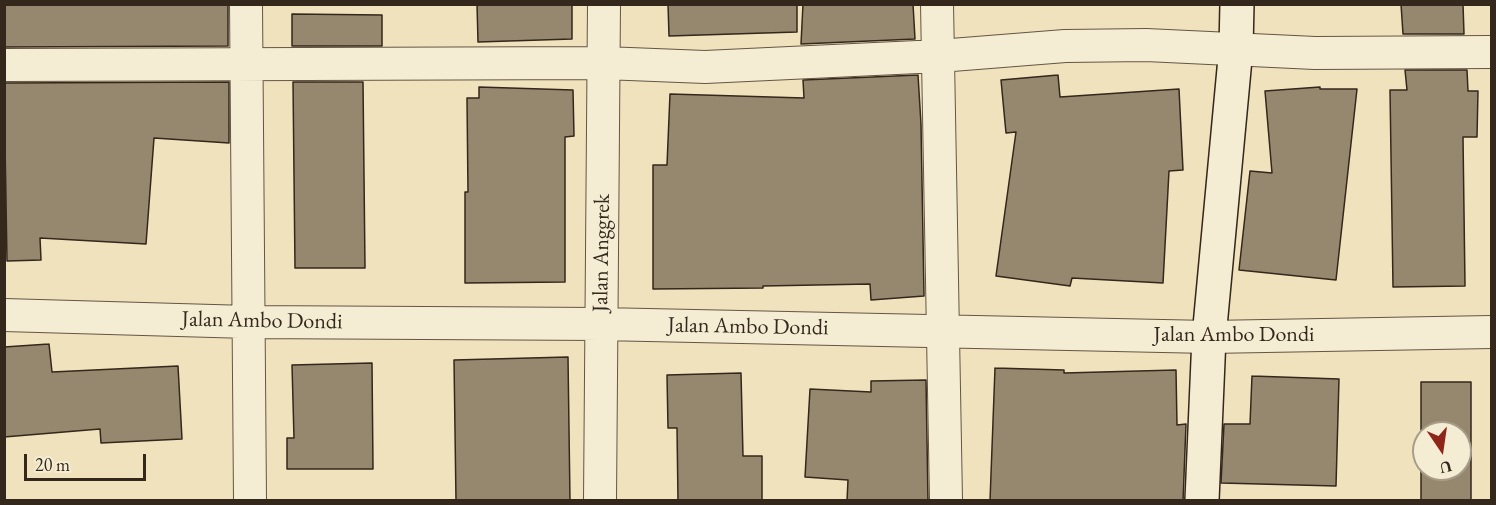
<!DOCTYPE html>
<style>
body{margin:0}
#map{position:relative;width:1496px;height:505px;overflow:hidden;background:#f0e2bd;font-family:"EB Garamond",serif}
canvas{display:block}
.frame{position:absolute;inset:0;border:6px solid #34271b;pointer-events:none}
.north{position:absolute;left:1412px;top:421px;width:60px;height:60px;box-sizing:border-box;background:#f5ecd4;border:2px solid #a89d8a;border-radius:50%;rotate:167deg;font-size:16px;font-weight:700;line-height:24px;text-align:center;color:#34271b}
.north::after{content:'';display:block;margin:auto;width:21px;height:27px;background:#8f2418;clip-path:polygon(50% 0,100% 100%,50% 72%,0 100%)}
.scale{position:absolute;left:24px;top:454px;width:122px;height:27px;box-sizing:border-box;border:3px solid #34271b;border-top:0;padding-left:8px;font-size:18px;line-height:21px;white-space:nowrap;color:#34271b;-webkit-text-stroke:4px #f5ecd4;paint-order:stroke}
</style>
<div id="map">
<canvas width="1496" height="505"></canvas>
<div class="frame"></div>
<div class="north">U</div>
<div class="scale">20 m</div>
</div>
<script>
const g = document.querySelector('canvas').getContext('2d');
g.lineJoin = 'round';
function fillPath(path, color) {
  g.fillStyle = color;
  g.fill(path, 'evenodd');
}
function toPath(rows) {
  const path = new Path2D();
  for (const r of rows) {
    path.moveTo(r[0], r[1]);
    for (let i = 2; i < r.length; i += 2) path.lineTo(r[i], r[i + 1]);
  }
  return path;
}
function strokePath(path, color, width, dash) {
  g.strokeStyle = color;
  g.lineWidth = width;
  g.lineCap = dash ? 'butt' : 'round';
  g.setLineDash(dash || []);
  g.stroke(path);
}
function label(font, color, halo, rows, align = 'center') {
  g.font = font + ' "EB Garamond",serif';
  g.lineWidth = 5;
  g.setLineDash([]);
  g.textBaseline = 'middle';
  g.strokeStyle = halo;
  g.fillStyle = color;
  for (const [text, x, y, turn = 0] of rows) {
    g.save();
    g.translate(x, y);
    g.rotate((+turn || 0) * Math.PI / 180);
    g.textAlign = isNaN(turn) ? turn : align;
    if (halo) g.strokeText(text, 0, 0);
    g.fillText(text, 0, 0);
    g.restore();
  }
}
const building = toPath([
 [4,4,228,4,228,46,4,47,4,4],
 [477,4,572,4,572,39,478,42,477,4],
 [668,4,797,4,797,32,669,36,668,4],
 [803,4,913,4,915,39,801,44,803,4],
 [1401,4,1463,4,1464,34,1403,34,1401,4],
 [292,14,382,15,382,46,292,46,292,14],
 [1405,70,1467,70,1468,91,1478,91,1477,137,1463,137,1465,286,1393,287,1390,90,1407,90,1405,70],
 [918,75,921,124,924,296,871,300,870,284,763,286,763,288,653,289,653,165,667,165,670,94,804,98,803,80,918,75],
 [1058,75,1060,97,1179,89,1183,170,1169,171,1163,283,1072,278,1070,286,996,276,1016,132,1006,133,1001,80,1058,75],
 [229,82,229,143,154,138,146,244,40,238,41,260,7,261,4,83,229,82],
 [293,82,363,82,365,268,295,268,293,82],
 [479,87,573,90,574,136,565,137,565,282,465,283,465,192,468,192,467,98,479,98,479,87],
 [1320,87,1320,89,1357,89,1336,280,1239,270,1250,171,1272,173,1265,91,1320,87],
 [49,344,52,372,178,366,182,439,101,443,100,429,4,437,4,347,49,344],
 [568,357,570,501,456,501,454,360,568,357],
 [372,363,373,469,287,469,287,438,294,438,292,365,372,363],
 [995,368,1064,370,1064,373,1176,370,1177,425,1186,424,1183,501,990,501,995,368],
 [741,373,743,456,762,456,762,501,678,501,677,428,668,428,667,375,741,373],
 [1252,376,1339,379,1336,486,1221,483,1224,424,1250,424,1252,376],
 [926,380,928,501,847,501,848,480,805,477,810,389,871,392,871,381,926,380],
 [1421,382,1471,382,1471,501,1421,501,1421,382],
 [1424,433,1460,433,1460,469,1424,469,1424,433]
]);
fillPath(building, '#96886f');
strokePath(building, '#34271b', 1.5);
const street = toPath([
 [246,4,250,500],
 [937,4,946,500],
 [4,65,604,63,705,67,939,56,1065,46,1146,45,1315,53,1492,52],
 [4,315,248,322,601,324,1209,337,1492,332],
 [600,500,604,4]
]);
const secondary = toPath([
 [1202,500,1209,337,1236,48,1237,4]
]);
strokePath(street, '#635644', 34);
strokePath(secondary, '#34271b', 36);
strokePath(street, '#f5ecd4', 32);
strokePath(secondary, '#f5ecd4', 33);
label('22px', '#34271b', '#f5ecd4', [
 ["Jalan Anggrek",602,253,-89],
 ["Jalan Ambo Dondi",262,321,1],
 ["Jalan Ambo Dondi",748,327,1],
 ["Jalan Ambo Dondi",1234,335]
]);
</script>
